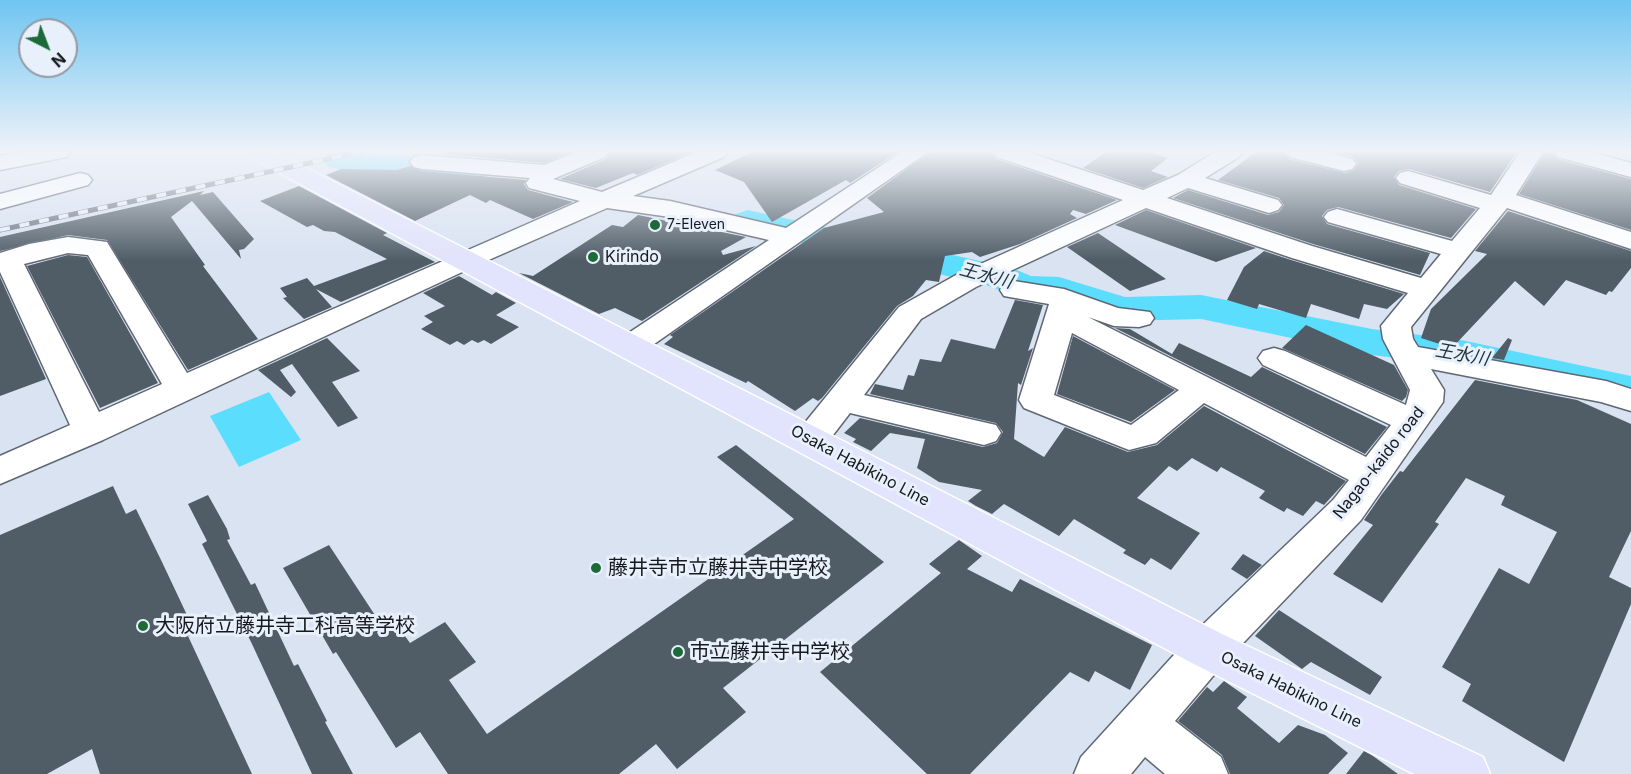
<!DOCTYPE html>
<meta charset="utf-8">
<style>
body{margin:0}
#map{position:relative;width:1631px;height:774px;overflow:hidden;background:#d9e3f2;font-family:Inter,sans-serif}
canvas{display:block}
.north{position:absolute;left:18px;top:18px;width:60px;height:60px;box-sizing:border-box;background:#e8f0fc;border:2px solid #949aa3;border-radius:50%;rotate:138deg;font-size:16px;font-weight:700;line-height:24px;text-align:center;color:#16191e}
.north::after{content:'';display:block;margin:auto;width:21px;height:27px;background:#1d6a39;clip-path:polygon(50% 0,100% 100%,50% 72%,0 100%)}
</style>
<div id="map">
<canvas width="1631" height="774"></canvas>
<div class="north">N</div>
</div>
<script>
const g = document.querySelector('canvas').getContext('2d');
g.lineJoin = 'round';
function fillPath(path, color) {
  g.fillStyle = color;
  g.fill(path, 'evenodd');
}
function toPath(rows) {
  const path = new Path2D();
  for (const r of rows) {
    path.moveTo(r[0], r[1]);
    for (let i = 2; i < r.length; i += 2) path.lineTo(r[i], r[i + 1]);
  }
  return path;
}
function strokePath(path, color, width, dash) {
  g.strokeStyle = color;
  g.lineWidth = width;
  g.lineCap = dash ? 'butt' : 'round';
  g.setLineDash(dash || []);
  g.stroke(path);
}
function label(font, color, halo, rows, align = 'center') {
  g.font = font + ' Inter,"Noto Sans JP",sans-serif';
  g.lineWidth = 6;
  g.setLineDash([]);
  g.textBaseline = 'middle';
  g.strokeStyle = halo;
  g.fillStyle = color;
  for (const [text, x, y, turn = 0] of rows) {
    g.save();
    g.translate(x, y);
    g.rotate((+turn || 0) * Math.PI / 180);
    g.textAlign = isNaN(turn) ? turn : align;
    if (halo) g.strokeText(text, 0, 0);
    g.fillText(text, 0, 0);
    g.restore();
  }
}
fillPath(toPath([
 [269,392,301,440,239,467,210,416]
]), '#5bdefe');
fillPath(toPath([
 [334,152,474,160,485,163,490,170,485,177,474,180,339,169,328,167,323,160,328,153,334,152],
 [748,210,874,238,897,248,930,250,1012,268,1031,276,1059,277,1125,297,1201,295,1372,329,1461,340,1631,376,1631,406,1461,366,1372,355,1201,319,1122,321,1055,301,1025,299,986,285,930,272,891,270,849,254,736,228,730,221,736,214,748,210]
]), '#5bdefe');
fillPath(toPath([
 [448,152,572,152,544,163,441,154],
 [610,152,692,152,637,175,633,173,596,188,560,179,606,159],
 [752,152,898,152,850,183,846,180,772,222,744,182,715,170],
 [930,152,992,152,996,159,1117,200,1086,214,1073,210,1070,214,1077,218,1020,244,980,257,972,252,945,256,939,282,926,280,913,296,897,306,822,398,818,401,813,398,795,411,748,381,746,383,664,344,673,337,670,335,824,228,884,212,867,198],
 [1106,152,1149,152,1168,158,1151,171,1168,177,1143,188,1083,168],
 [1256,152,1285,152,1289,159,1345,173,1354,170,1358,163,1353,157,1332,152,1517,152,1490,192,1409,169,1399,171,1394,177,1399,185,1476,209,1451,238,1338,207,1327,210,1322,216,1327,224,1430,253,1420,275,1313,244,1173,198,1188,190,1268,215,1279,212,1284,205,1279,198,1218,180],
 [1545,152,1553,152,1557,159,1631,179,1631,230,1519,194],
 [410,166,422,171,526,180,524,184,528,190,573,202,533,219,490,200,486,203,470,195,415,221,326,175,341,169,397,170],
 [299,186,387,233,383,235,435,262,341,302,316,289,332,307,304,319,283,298,287,297,280,288,307,278,314,286,387,259,335,232,324,231,313,225,307,227,260,201],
 [204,191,200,195,213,192,254,239,244,249,239,250,241,259,192,201,171,217,205,265,203,266,258,339,188,370,107,240,68,235,0,251,0,237],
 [1146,210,1256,248,1216,262,1115,225],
 [1508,211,1631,251,1631,268,1612,292,1609,291,1606,295,1566,280,1544,306,1515,281,1452,348,1421,338,1431,309,1487,254,1475,251],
 [638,215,746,237,721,251,723,255,756,246,642,321,615,308,599,314,519,273,533,276,612,225,623,227],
 [1098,233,1166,279,1130,291,1067,247],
 [1264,251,1291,260,1404,294,1387,309,1364,304,1359,319,1311,304,1306,318,1259,304,1257,309,1227,300,1244,267],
 [68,255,87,257,158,383,100,408,27,266],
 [459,276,492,295,496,292,516,303,496,315,519,327,491,344,484,340,478,343,472,340,464,345,457,341,450,345,421,329,433,322,424,316,445,306,423,293],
 [0,277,46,379,0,396],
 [1015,300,1043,305,1028,351,1033,348,1021,385,1018,383,1014,439,1044,457,1065,427,1128,452,1157,445,1204,406,1346,481,1324,505,1316,501,1303,516,1287,508,1284,512,1259,498,1265,491,1221,467,1217,472,1192,458,1177,471,1169,466,1137,498,1200,533,1171,570,1151,558,1145,565,1123,553,1126,550,1074,519,1059,536,1004,504,992,514,976,506,968,501,982,490,939,482,917,468,925,439,890,433,871,451,853,442,856,439,844,433,860,418,983,447,997,443,1003,432,996,423,870,394,875,384,903,390,908,375,914,376,920,359,941,362,951,339,995,349],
 [1306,325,1394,365,1408,390,1406,397,1402,401,1282,348],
 [1115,328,1130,329,1172,354,1179,343,1251,377,1262,367,1387,427,1365,454],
 [1073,336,1175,390,1131,422,1057,394],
 [327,338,360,371,332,382,358,418,338,427,292,364,280,370,296,392,291,397,258,370],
 [1508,338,1512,340,1504,360,1492,358],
 [1475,380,1577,400,1631,424,1631,531,1609,577,1631,588,1631,604,1564,762,1462,701,1471,684,1442,667,1499,568,1529,584,1557,532,1501,505,1505,496,1466,478,1435,522,1439,524,1382,603,1333,574,1373,525,1364,520,1382,494,1400,471,1403,472],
 [736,445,884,562,723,688,746,712,677,769,656,744,619,774,448,774,420,732,396,748,336,652,333,654,283,568,329,545,386,632,397,625,410,643,445,622,476,662,449,680,487,734,794,519,717,457],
 [113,486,126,514,136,509,162,562,195,632,188,636,252,774,100,774,92,749,47,774,0,774,0,535],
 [208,495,227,529,230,539,227,540,251,585,255,583,294,666,298,664,327,721,325,722,353,774,312,774,252,644,202,544,207,541,188,504],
 [959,540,982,556,967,569,1012,592,1020,579,1152,645,1130,690,1095,671,1089,682,1070,672,970,774,927,774,820,672,941,573,929,564],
 [1243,554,1262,565,1247,579,1231,569],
 [1279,610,1382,677,1370,695,1311,662,1302,669,1255,636],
 [1224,681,1247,697,1237,708,1279,743,1298,725,1325,735,1348,753,1328,774,1230,774,1222,755,1178,721,1207,687,1213,692],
 [1364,751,1373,756,1398,774,1346,774]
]), '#505d67');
const minor = toPath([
 [23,152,70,152,67,157,0,170,0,156,23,152],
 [577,152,608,152,605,157,553,179,602,192,697,152,727,152,724,157,633,196,670,201,786,228,902,152,928,152,640,354,629,357,618,354,613,347,618,340,769,240,670,217,607,208,475,266,103,440,0,484,0,456,70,425,0,272,0,253,29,244,68,237,107,242,187,373,580,201,529,188,526,183,530,178,422,169,414,167,410,162,414,157,422,155,544,165,577,152],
 [68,253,88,255,162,384,99,412,24,264,68,253],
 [994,152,1027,152,1143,190,1178,175,1215,152,1242,152,1239,157,1205,178,1278,200,1282,205,1278,210,1269,213,1188,188,1167,198,1312,246,1421,278,1441,254,1328,222,1324,217,1328,212,1337,209,1452,241,1480,208,1400,183,1396,178,1400,173,1408,171,1491,195,1520,152,1543,152,1516,195,1631,232,1631,249,1507,208,1411,327,1413,339,1418,347,1606,381,1631,389,1631,411,1601,402,1431,369,1444,390,1443,402,1361,520,1224,663,1175,721,1221,757,1228,774,1165,774,1145,757,1131,774,1074,774,1081,757,1192,635,1333,500,1349,480,1204,403,1156,443,1129,450,1024,408,1019,400,1049,304,1004,296,1000,290,1004,284,1014,281,1064,289,1118,308,1150,312,1154,318,1150,324,1139,327,1114,326,1088,317,1366,457,1391,425,1263,365,1258,358,1263,351,1274,348,1285,351,1406,405,1410,390,1383,339,1381,326,1408,293,1292,258,1146,208,976,287,921,319,864,395,996,425,1001,433,996,441,984,445,850,413,823,448,811,451,799,448,793,439,799,430,899,307,956,275,1123,200,997,157,994,152],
 [1072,333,1179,390,1131,425,1054,395,1072,333],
 [1287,152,1324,152,1352,159,1356,164,1352,169,1344,171,1290,157,1287,152],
 [1555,152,1591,152,1631,163,1631,177,1558,157,1555,152],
 [80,173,88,175,92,180,88,185,0,209,0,194,80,173]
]);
const major = toPath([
 [247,152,275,152,1224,635,1483,757,1490,774,1414,774,1192,663,250,157,247,152]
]);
strokePath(minor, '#5f6774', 3);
strokePath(major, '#fff', 3);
fillPath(minor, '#fff');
fillPath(major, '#e2e3fc');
const rail = toPath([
 [0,230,360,152]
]);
strokePath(rail, '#707680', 5);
strokePath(rail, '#e8f0fc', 4, [10]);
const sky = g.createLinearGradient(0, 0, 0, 260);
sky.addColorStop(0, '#6fc5f1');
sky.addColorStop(0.58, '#eef2f9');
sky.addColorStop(1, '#eef2f900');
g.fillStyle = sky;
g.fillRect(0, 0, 1631, 260);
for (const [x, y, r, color] of [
 [655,225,6,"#1d6a39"],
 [593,257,6,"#1d6a39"],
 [596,568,6,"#1d6a39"],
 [143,626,6,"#1d6a39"],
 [678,652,6,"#1d6a39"]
]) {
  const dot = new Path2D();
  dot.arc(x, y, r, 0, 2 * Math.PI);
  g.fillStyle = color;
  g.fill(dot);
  strokePath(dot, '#e8f0fc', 2);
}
label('14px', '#16191e', '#e8f0fc', [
 ["7-Eleven",667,225]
], 'left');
label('16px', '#16191e', '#e8f0fc', [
 ["Kirindo",605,257]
], 'left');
label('16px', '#16191e', '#e8f0fc', [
 ["Nagao-kaido road",1379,463,-52],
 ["Osaka Habikino Line",860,466,28],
 ["Osaka Habikino Line",1291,690,26]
]);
label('italic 18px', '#1d343a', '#e8f0fc', [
 ["王水川",986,276,15],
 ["王水川",1462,355,10]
]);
label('20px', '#16191e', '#e8f0fc', [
 ["藤井寺市立藤井寺中学校",608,568],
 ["大阪府立藤井寺工科高等学校",155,626],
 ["市立藤井寺中学校",690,652]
], 'left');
</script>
